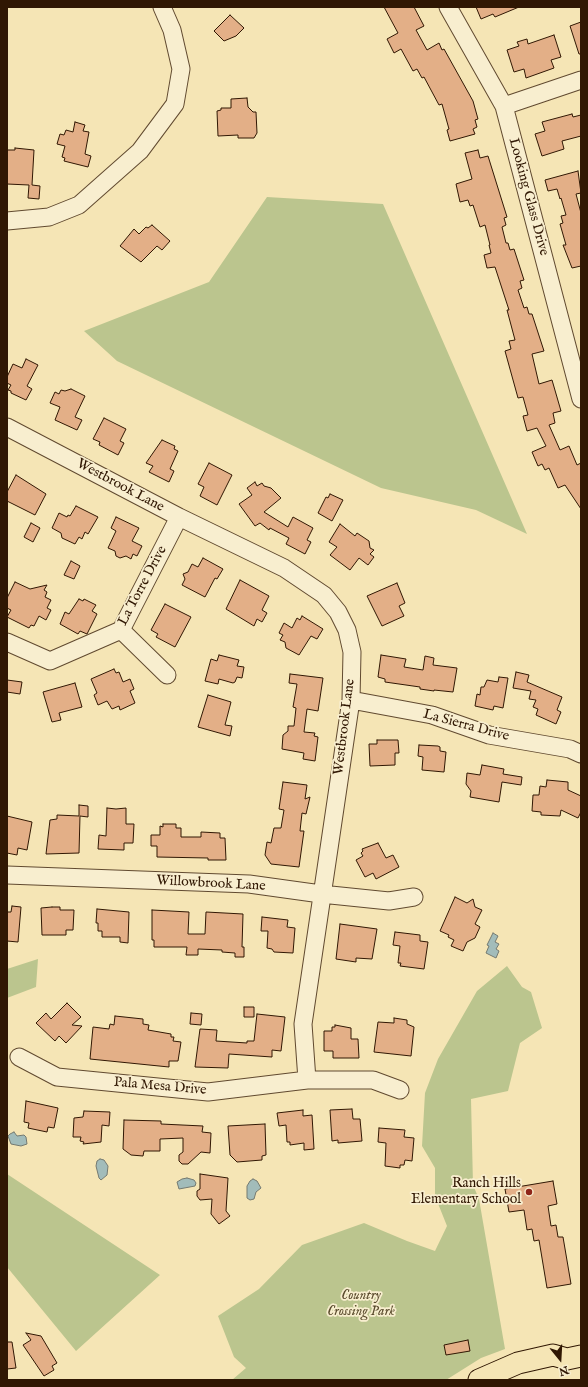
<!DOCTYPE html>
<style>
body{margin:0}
#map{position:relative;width:588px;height:1387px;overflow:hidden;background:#f5e5b5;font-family:"IM FELL English",serif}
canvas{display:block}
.frame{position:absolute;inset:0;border:8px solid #301703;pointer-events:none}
.north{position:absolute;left:540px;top:1339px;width:40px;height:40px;-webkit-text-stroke:3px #f8eecf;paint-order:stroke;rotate:162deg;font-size:11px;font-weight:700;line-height:16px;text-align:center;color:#301703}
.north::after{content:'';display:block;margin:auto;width:14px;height:18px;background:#301703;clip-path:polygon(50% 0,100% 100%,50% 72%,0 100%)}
</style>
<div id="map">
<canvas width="588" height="1387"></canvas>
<div class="frame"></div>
<div class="north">N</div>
</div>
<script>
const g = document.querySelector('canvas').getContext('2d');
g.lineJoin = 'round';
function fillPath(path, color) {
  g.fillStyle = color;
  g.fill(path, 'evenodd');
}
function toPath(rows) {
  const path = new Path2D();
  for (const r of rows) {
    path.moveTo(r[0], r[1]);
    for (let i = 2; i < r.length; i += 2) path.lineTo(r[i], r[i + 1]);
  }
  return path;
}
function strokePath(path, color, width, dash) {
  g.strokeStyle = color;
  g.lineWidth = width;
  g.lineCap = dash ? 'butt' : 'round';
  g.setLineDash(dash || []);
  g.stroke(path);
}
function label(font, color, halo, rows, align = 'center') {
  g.font = font + ' "IM FELL English",serif';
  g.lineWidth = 3.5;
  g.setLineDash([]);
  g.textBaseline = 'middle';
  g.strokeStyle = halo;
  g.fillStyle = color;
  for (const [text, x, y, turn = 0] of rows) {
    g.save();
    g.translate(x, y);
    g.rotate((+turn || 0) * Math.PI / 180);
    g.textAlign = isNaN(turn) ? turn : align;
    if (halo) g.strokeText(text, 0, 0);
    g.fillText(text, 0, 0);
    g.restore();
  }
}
fillPath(toPath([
 [267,197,383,204,527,534,476,510,381,488,117,361,84,331,209,282],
 [38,959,36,987,7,998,7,969],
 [507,966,522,987,531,992,542,1028,520,1043,508,1091,471,1099,473,1185,479,1199,505,1349,481,1358,446,1380,232,1380,246,1368,234,1357,218,1316,259,1289,302,1245,364,1223,407,1241,435,1251,447,1226,435,1196,435,1168,422,1146,425,1093,438,1059,477,991],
 [7,1174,160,1275,76,1351,7,1267]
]), '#bbc58e');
const water = toPath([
 [493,933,498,936,495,942,499,944,496,949,499,951,496,958,486,953,489,946,487,945,493,933],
 [14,1132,17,1136,24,1135,26,1137,27,1144,21,1146,11,1144,8,1136,10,1134,14,1132],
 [100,1159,104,1160,108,1166,107,1175,101,1180,99,1178,96,1166,97,1161,100,1159],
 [187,1178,194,1180,196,1183,195,1186,179,1189,177,1182,182,1179,187,1178],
 [253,1179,257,1181,261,1188,256,1192,254,1199,250,1200,247,1198,247,1186,250,1181,253,1179]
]);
fillPath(water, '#a2bcba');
strokePath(water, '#747a71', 1);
const building = toPath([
 [384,7,414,7,424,26,416,30,427,50,439,43,442,50,444,49,473,101,478,119,475,120,477,127,473,129,475,134,450,141,447,130,449,129,442,104,439,105,424,77,422,78,417,69,413,71,401,49,394,53,387,39,398,33,384,7],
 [476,7,519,7,495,17,493,14,481,19,476,7],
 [230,15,244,28,236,36,224,41,214,31,230,15],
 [581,22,581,54,579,54,570,26,581,22],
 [554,35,561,57,551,60,554,68,526,78,524,69,514,72,507,50,519,46,517,42,527,39,528,44,554,35],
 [247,98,248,107,253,112,256,112,257,133,254,138,238,138,238,135,218,136,217,111,221,110,221,108,231,108,231,99,247,98],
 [572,114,573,117,581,115,581,136,562,141,564,149,542,156,535,134,545,131,542,122,572,114],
 [75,122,85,125,83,131,89,132,85,154,91,156,88,167,64,161,65,158,62,157,65,146,57,144,60,134,64,135,66,130,73,132,75,122],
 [15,148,34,150,32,185,40,186,39,199,28,198,29,185,7,184,7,150,15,150,15,148],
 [478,150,480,158,488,156,507,217,504,218,506,225,502,227,506,243,508,243,510,250,514,249,524,280,520,281,522,288,518,290,524,308,527,307,529,314,532,314,544,351,532,354,539,384,552,380,561,411,553,413,555,423,549,425,560,450,569,446,577,465,581,463,581,509,565,485,558,488,549,468,545,470,542,464,538,466,532,452,546,446,537,428,527,431,523,416,528,415,523,397,518,398,505,351,511,349,509,341,515,340,507,310,509,310,495,267,487,268,484,255,491,253,489,245,490,245,485,225,480,227,473,205,470,206,468,200,460,202,456,184,472,179,465,153,478,150],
 [578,171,581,193,576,194,581,213,581,266,572,268,563,245,566,245,560,224,563,223,561,216,566,215,561,198,560,199,557,189,548,191,545,180,578,171],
 [152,225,170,241,162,250,157,246,141,262,120,246,134,229,139,234,146,227,148,228,152,225],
 [26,359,38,365,27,386,32,389,26,400,11,393,11,391,8,390,11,385,7,383,7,377,13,364,22,368,26,359],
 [71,389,85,396,75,417,82,420,77,430,55,420,60,407,50,403,55,392,59,394,61,390,65,391,71,389],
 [104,418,126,429,120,441,124,443,118,455,99,445,100,442,93,439,104,418],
 [162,440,175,446,174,449,178,451,170,469,174,471,169,482,149,472,153,466,146,463,162,440],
 [209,463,232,475,217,505,200,496,204,487,198,484,209,463],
 [16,475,46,494,35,515,7,501,7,492,16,475],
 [255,482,257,486,262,483,264,486,271,488,281,498,264,512,288,527,293,517,313,528,307,540,311,542,305,554,286,544,289,538,270,528,269,530,260,523,255,526,239,504,252,495,247,488,255,482],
 [330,494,343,500,332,521,318,513,326,497,328,498,330,494],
 [76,506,98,517,88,534,85,532,82,539,79,537,75,544,62,538,61,533,52,528,59,513,67,517,68,515,70,516,76,506],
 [116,517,139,528,132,541,142,546,137,556,133,554,131,559,126,556,120,558,116,556,115,551,108,548,116,531,111,528,116,517],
 [31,523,40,528,33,542,24,537,31,523],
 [340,524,355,536,357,533,369,541,370,548,374,550,370,554,374,557,368,565,359,558,350,570,330,555,337,547,329,542,340,524],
 [203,558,223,569,217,579,215,578,205,597,182,585,185,579,183,574,188,572,192,564,198,567,203,558],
 [71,561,80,566,74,579,64,575,71,561],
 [240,580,269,596,262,610,267,613,262,622,257,619,254,626,226,609,240,580],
 [15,582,30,589,47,585,44,590,47,592,45,597,51,600,47,608,51,610,46,620,39,616,34,626,31,625,29,628,7,617,11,610,7,608,7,598,15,582],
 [397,583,405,603,399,606,404,616,382,626,367,596,397,583],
 [79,599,83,601,84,599,96,605,92,611,97,614,87,634,80,631,78,634,60,624,65,612,69,614,79,599],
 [165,604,191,617,175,647,156,637,158,634,151,630,165,604],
 [302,616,323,629,317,639,311,636,299,655,286,648,285,642,280,640,283,635,279,633,284,623,292,628,297,618,300,620,302,616],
 [219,655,239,660,237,666,244,667,242,678,237,677,235,682,233,683,219,679,218,684,205,681,211,659,217,661,219,655],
 [381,655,406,659,404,667,423,670,425,656,434,658,433,665,457,668,453,692,434,690,434,691,420,689,420,687,385,682,385,679,378,677,381,655],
 [114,669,116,673,119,672,123,682,130,679,134,689,130,691,135,703,120,710,119,706,112,709,107,701,98,705,94,695,97,693,91,679,114,669],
 [516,672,529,675,527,682,562,697,557,710,561,712,556,724,536,715,538,709,533,707,536,700,529,699,531,691,513,688,516,672],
 [290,674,323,678,318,711,307,709,304,732,315,733,314,736,318,737,315,761,303,759,304,753,282,749,283,735,288,731,288,726,294,726,296,708,293,707,297,684,289,683,290,674],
 [499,677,508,678,503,708,494,706,493,710,475,706,477,694,480,695,481,687,484,687,487,680,498,682,499,677],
 [7,680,22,682,20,694,7,692,7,680],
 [75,683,82,707,59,713,61,720,52,722,43,692,75,683],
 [208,695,231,702,225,725,232,726,230,736,198,727,208,695],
 [377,740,398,740,399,753,395,753,395,765,370,766,369,744,377,744,377,740],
 [419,745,438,746,440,747,440,751,446,752,444,772,422,770,423,757,418,756,419,745],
 [482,765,504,769,503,774,522,777,521,785,502,782,499,802,470,797,471,791,466,784,467,773,480,775,482,765],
 [547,780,568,782,568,790,581,796,581,812,578,818,561,810,560,816,541,815,541,812,532,811,533,795,539,795,540,786,546,787,547,780],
 [283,782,307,785,305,799,310,797,306,814,302,813,300,831,304,831,299,867,271,864,265,855,267,842,271,843,274,828,281,828,284,810,279,809,283,782],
 [79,805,88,806,88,817,80,816,79,853,46,854,50,820,57,819,57,815,79,816,79,805],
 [107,808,116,809,126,808,126,824,134,824,133,843,124,843,124,850,98,849,99,835,106,836,107,808],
 [7,816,32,822,27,850,18,848,17,855,7,853,7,816],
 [163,824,176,824,176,828,181,828,181,837,201,837,201,832,220,833,220,838,225,838,226,860,208,860,208,858,157,857,157,846,151,846,151,835,160,835,160,826,163,827,163,824],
 [378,843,386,858,393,855,399,867,376,879,373,873,365,877,356,860,363,856,361,853,363,851,362,849,378,843],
 [455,897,467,903,473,899,475,907,482,910,475,924,480,927,475,938,467,942,463,951,451,946,454,940,448,937,449,935,440,931,455,897],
 [12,906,21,907,18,942,7,941,7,912,11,912,12,906],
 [52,907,60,907,60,910,74,910,73,930,66,930,66,935,42,935,41,908,52,907],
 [97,909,129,912,128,943,120,942,120,937,102,937,102,931,98,931,98,923,96,923,97,909],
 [152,910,189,912,188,934,205,934,206,912,243,914,242,947,244,947,244,957,235,957,235,953,222,952,222,950,198,949,198,955,186,955,187,947,154,947,154,940,152,940,152,910],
 [262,917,288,920,287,927,295,928,293,953,274,952,272,949,267,948,268,931,261,931,262,917],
 [340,924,377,929,372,959,356,958,356,962,336,959,340,924],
 [395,932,420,935,420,941,428,942,424,969,400,966,401,963,398,963,400,946,393,945,395,932],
 [67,1003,81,1017,72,1025,82,1026,66,1043,59,1036,55,1041,36,1023,46,1013,51,1019,67,1003],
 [244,1007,254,1007,254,1017,244,1017,244,1007],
 [191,1013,202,1014,201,1025,190,1024,191,1013],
 [257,1014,285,1017,281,1051,272,1050,272,1057,229,1054,228,1068,195,1067,200,1029,217,1030,216,1041,247,1043,247,1041,254,1041,257,1014],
 [115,1016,143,1019,143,1024,149,1025,148,1030,171,1034,171,1037,174,1037,173,1041,181,1042,178,1061,169,1061,169,1067,90,1059,93,1027,109,1029,110,1024,114,1025,115,1016],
 [394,1018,407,1020,407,1024,414,1027,411,1056,374,1052,378,1022,394,1023,394,1018],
 [335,1025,351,1028,351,1039,358,1039,359,1058,333,1058,333,1051,324,1051,324,1031,332,1031,332,1027,335,1027,335,1025],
 [26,1101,58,1108,54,1128,48,1127,47,1132,28,1128,29,1123,24,1122,26,1101],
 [352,1109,353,1119,360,1119,362,1141,338,1143,338,1140,332,1141,330,1110,352,1109],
 [303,1110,303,1116,312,1115,314,1149,304,1150,304,1143,290,1145,290,1142,287,1142,286,1125,279,1126,277,1113,303,1110],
 [84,1111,110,1112,109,1126,102,1125,101,1142,83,1144,84,1142,80,1141,81,1137,73,1137,74,1118,83,1117,84,1111],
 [124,1120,161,1121,161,1124,203,1126,202,1132,211,1133,210,1153,201,1152,188,1164,182,1164,179,1161,179,1155,183,1152,183,1138,160,1139,160,1151,144,1151,143,1156,131,1155,123,1149,124,1120],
 [265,1124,266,1155,262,1156,262,1160,237,1162,230,1155,228,1126,265,1124],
 [379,1128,405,1130,404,1137,414,1138,412,1161,405,1160,404,1165,400,1165,400,1168,385,1166,386,1143,378,1142,379,1128],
 [200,1174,228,1178,226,1211,230,1216,219,1224,211,1214,212,1199,200,1200,197,1196,197,1191,200,1189,200,1174],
 [553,1181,557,1204,548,1206,551,1226,556,1225,558,1237,563,1237,571,1284,547,1288,539,1240,534,1241,532,1229,527,1230,524,1210,509,1212,505,1189,553,1181],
 [26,1333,41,1336,57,1363,52,1366,54,1370,44,1376,23,1345,31,1340,26,1333],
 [468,1340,470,1351,446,1355,444,1345,468,1340],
 [7,1342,12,1342,16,1368,7,1369,7,1342]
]);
fillPath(building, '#e3af87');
strokePath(building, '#301703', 1);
const minor = toPath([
 [448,7,504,106,581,399],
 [504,106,581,80],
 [7,221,49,217,79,205,140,151,175,104,181,69,172,30,162,7],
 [7,427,179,517,284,568,324,595,338,612,347,630,352,652,351,700,303,1024,307,1080],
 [121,630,167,675],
 [7,642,50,661,121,630,179,517],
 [351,700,432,715,489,735,570,749,581,754],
 [7,875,249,884,321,894,389,901,414,897],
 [19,1057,57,1077,208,1092,307,1080,373,1080,400,1090]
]);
const major = toPath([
 [479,1380,518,1363,553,1355,567,1359,581,1356]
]);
strokePath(minor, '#614a30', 19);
strokePath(major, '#301703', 23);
strokePath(minor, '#f8eecf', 17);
strokePath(major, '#f5e5b5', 21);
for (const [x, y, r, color] of [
 [529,1192,4,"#8f2418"]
]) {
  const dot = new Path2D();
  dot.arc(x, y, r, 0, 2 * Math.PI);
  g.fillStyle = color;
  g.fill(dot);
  strokePath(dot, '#f8eecf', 1.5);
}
label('14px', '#301703', '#f8eecf', [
 ["Looking Glass Drive",528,197,75],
 ["Westbrook Lane",120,486,28],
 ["La Torre Drive",143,586,-62],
 ["La Sierra Drive",466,726,15],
 ["Westbrook Lane",345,727,-83],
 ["Willowbrook Lane",211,884,3],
 ["Pala Mesa Drive",160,1087,5]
]);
label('14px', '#301703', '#f8eecf', [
 ["Ranch Hills",521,1184],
 ["Elementary School",521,1200]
], 'right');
label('italic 14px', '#5a4b2d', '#f8eecf', [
 ["Country",361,1296],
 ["Crossing Park",361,1312]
]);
</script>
